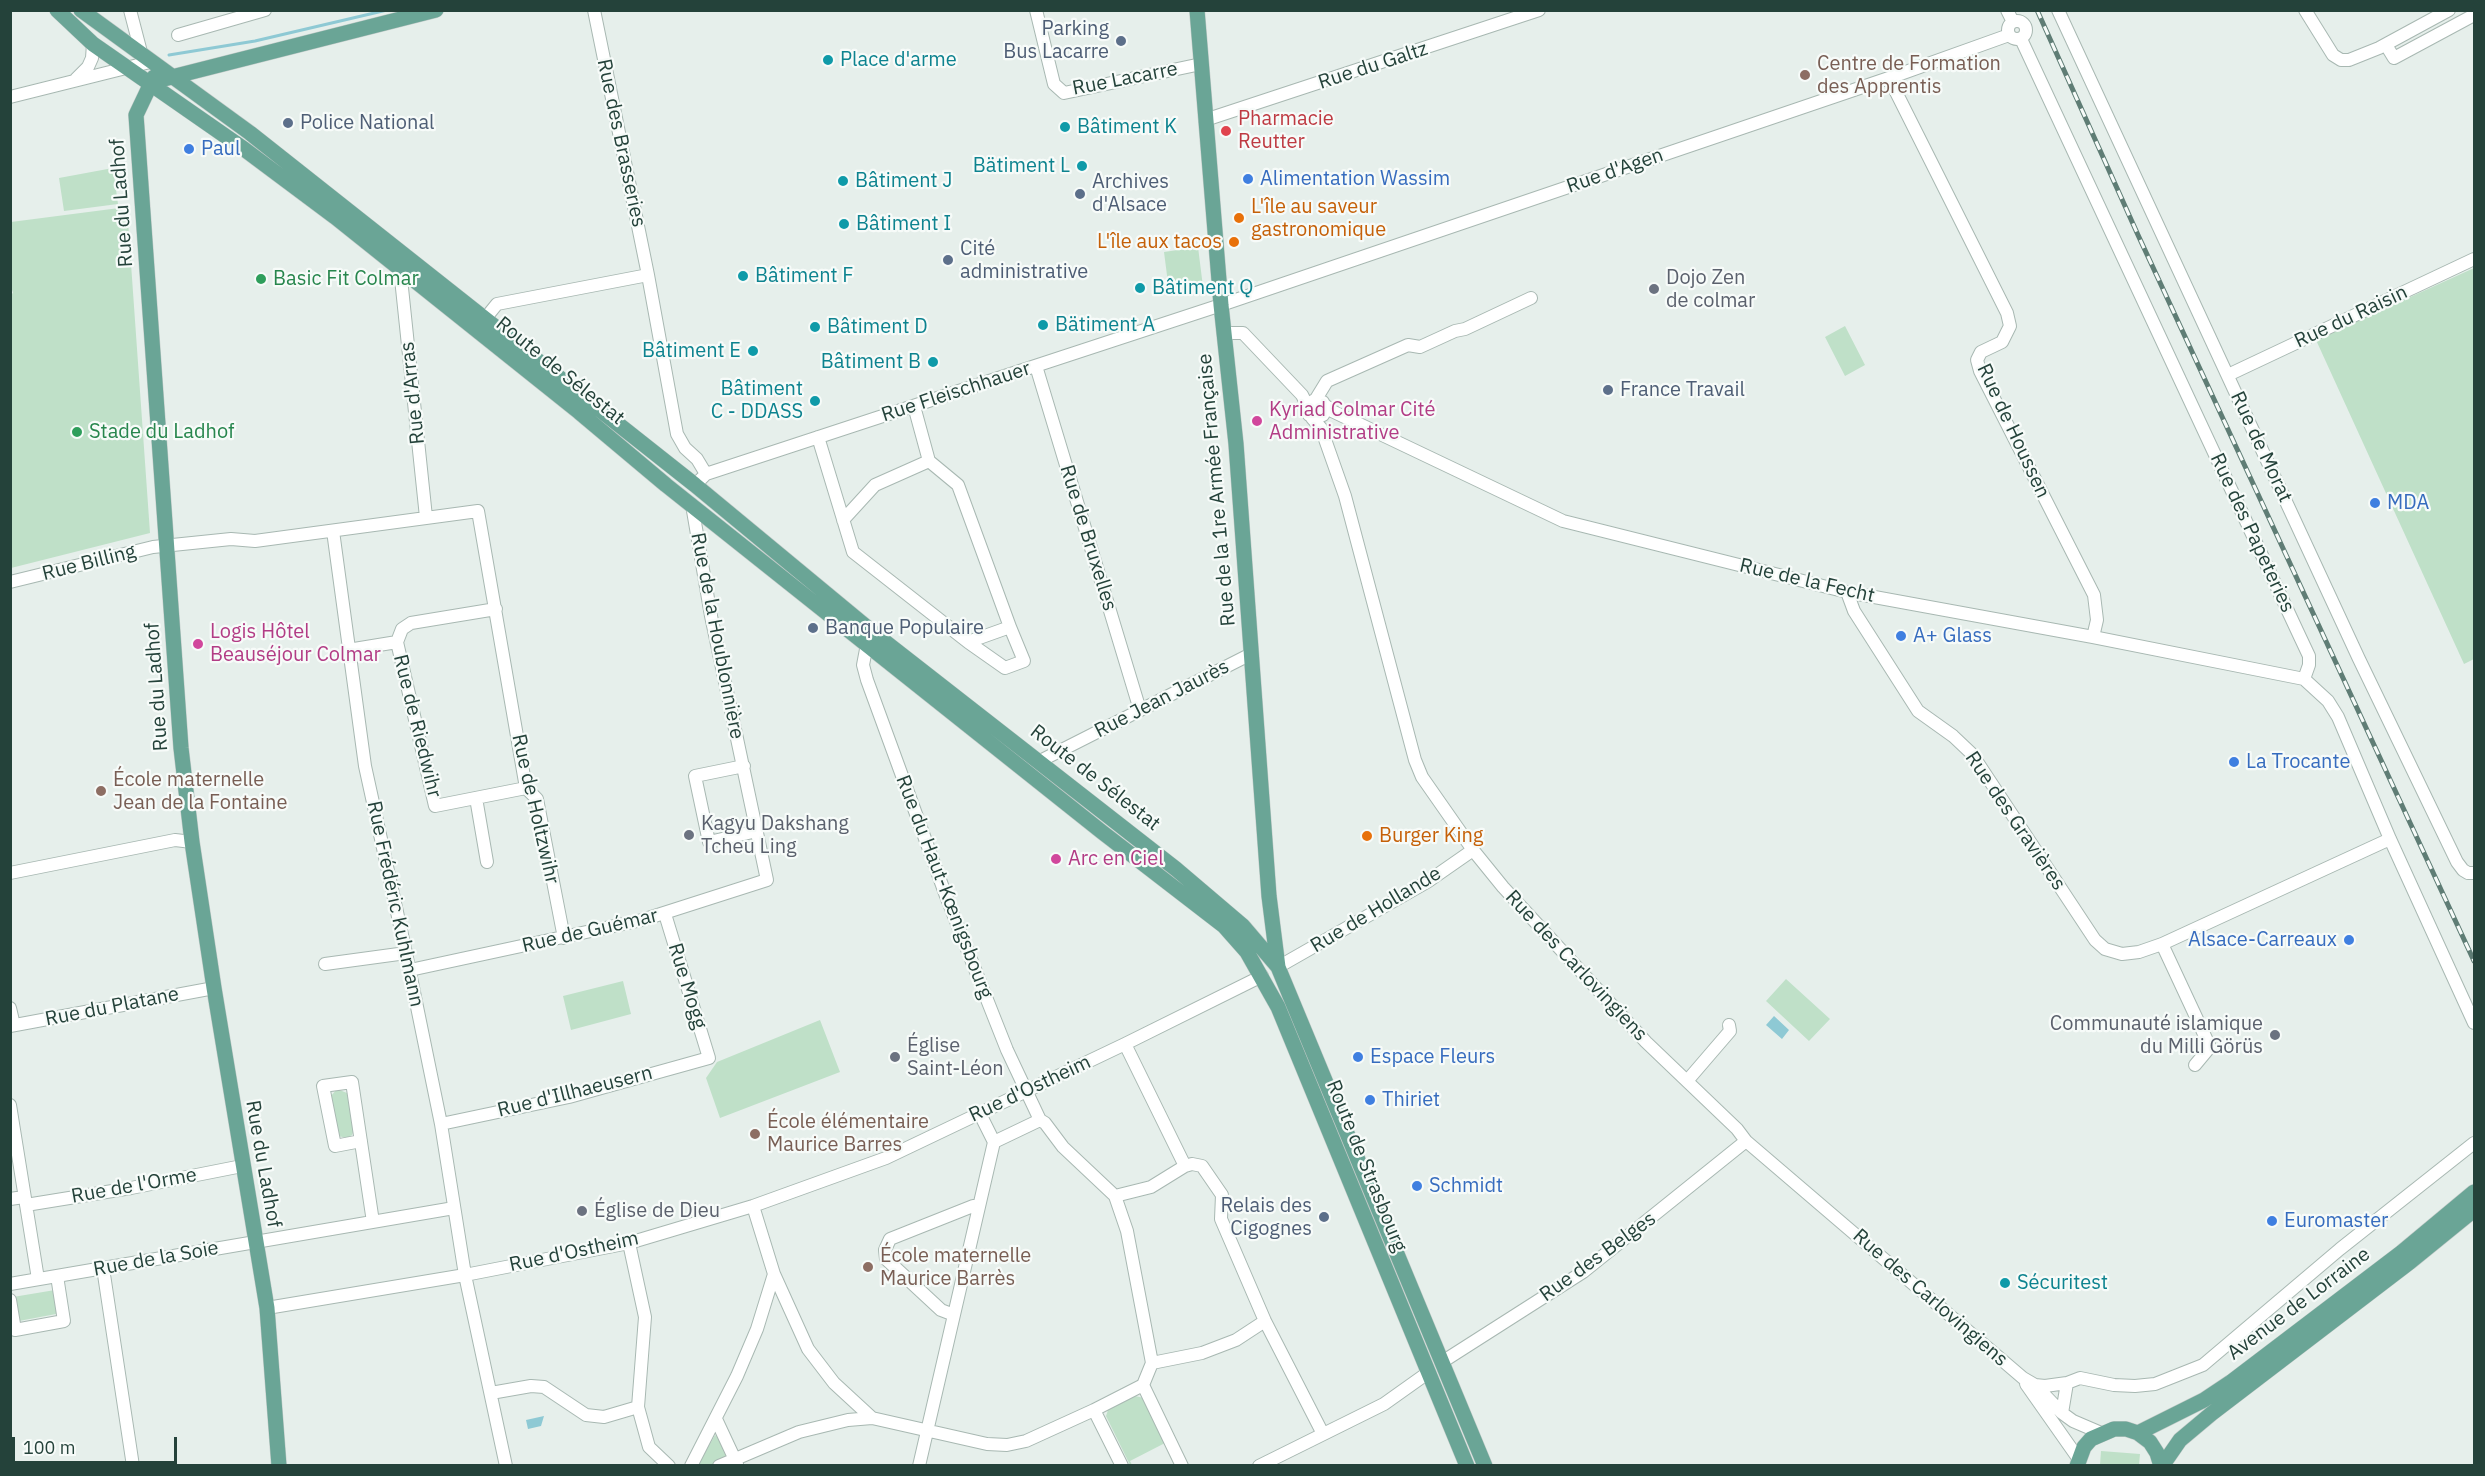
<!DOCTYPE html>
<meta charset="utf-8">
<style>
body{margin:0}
#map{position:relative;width:2485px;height:1476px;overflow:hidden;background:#e6efeb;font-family:"IBM Plex Sans",sans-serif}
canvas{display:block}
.frame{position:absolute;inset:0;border:12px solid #24423a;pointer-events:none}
.scale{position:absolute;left:12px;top:1437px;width:165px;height:27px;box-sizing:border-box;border:3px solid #24423a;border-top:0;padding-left:8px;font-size:18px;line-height:21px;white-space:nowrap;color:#24423a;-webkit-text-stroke:4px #f7fbf9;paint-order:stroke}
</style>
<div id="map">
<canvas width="2485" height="1476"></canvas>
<div class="frame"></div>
<div class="scale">100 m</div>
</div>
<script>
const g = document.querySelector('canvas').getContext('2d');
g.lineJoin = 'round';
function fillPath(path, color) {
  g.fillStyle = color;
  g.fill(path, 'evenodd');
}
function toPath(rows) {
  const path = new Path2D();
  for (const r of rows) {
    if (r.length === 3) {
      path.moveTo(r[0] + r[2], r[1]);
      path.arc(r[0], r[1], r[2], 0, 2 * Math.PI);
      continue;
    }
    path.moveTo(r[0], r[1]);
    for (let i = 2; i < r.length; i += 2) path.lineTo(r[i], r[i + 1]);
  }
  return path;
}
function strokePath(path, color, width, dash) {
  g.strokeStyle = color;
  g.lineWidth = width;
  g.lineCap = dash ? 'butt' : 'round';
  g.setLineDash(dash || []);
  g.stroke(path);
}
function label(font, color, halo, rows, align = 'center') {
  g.font = font + ' "IBM Plex Sans",sans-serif';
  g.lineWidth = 4.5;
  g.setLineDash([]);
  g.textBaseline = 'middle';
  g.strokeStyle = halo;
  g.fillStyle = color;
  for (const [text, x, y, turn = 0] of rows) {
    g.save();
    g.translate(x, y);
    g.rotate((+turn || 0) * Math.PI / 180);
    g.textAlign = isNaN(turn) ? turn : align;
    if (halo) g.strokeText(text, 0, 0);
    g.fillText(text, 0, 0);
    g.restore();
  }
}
fillPath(toPath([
 [113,168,118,204,64,211,59,178],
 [127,207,150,533,11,568,10,295,13,293,10,283,11,222],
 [1198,247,1203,287,1182,290,1180,281,1168,283,1164,252],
 [2474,268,2474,659,2464,664,2316,340],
 [1845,326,1865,365,1845,376,1825,337],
 [1786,979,1830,1019,1809,1041,1766,1001],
 [623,981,631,1014,571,1030,563,996],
 [820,1020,840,1072,720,1118,706,1078,717,1062],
 [337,1089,347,1093,354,1130,352,1135,347,1138,338,1136,331,1096],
 [55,1290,58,1308,56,1314,19,1321,13,1297],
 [1135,1396,1144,1398,1165,1443,1130,1461,1132,1465,1130,1465,1106,1416,1108,1410],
 [715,1435,719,1438,727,1459,712,1465,698,1465],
 [2101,1451,2140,1454,2139,1465,2100,1465]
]), '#bfe0c8');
fillPath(toPath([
 [1774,1016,1789,1030,1782,1039,1766,1025],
 [544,1416,541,1426,528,1429,526,1420]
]), '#8ec9d4');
strokePath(toPath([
 [169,55,255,41,387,10]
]), '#8ec9d4', 3);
const minor = toPath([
 [130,10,142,56],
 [594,10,648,275,677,434,685,448,697,459,706,474],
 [1036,10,1054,84,1064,93,1201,64],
 [2007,10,2013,22],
 [2058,10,2359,659,2457,862,2463,870,2468,873,2474,873],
 [2305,10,2333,55,2341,60,2349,60,2379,48,2449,10],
 [2017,30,9],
 [178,35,265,10],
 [2021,39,2301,639,2309,656,2309,665,2304,679],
 [2386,45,2394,58,2474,15],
 [1889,78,2007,313,2010,326,2002,342,1981,352,1977,360,1980,371,2094,595,2097,620,2093,637],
 [76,79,88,67,92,58,93,44],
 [10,97,150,62],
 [1205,120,1539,10],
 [400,269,426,517],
 [484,320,497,304,648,275],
 [1225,333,1243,333,1302,395,1307,405],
 [1036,366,1140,710],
 [2228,375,2474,259],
 [1316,399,1323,402,1326,409,1323,415,1316,418,1309,415,1307,405,1316,399,1327,381,1408,345,1420,347,1455,331,1465,329,1531,298],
 [1325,405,1332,411,1563,521,1847,592,2093,637,2304,679,2328,701,2338,717,2390,839,2474,1023],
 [1312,418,1321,428,1345,496,1415,760,1422,777,1473,850,1503,887,1646,1042,1737,1129,1746,1141,2023,1378,2035,1385,2062,1413,2073,1421,2101,1433],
 [818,437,853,552,968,642,1010,627,958,485,929,461,914,406],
 [695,485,706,474,1221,305,1889,78,2009,35],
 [843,520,875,485,929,461],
 [333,531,365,766,406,953,441,1124,465,1275,506,1466],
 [10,582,153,547,231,539,255,541,478,511,526,788,537,799,564,938],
 [1847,592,1854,611,1918,711,1953,736,1972,754,2095,940,2105,949,2122,954,2139,952,2162,944,2390,839],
 [397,642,435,806,526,788],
 [968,642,1005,668,1024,661,1010,627],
 [867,644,863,665,867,680,946,896,1007,1050,1040,1120,1045,1123,1063,1147,1115,1196,1127,1231,1152,1363,1143,1385],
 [348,650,397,642,402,629,411,623,496,609],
 [1040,761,1251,654],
 [744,766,695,776,709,842,757,831],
 [476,798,487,862],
 [10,873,175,840,192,842],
 [2162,944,2210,1047,2195,1065],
 [325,964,406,953],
 [1278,967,1427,882,1473,850],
 [410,970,642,920,767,880,711,616,692,505],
 [10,1008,14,1025],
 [10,1026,214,988],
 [1125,1044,1185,1166,1192,1164,1202,1166,1222,1195,1221,1219,1265,1321,1323,1434],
 [1687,1081,1730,1031,1729,1025],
 [10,1105,38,1279],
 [441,1124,569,1097,709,1058,665,914],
 [361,1141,335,1146,323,1086,352,1082,373,1222],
 [994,1142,1040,1120],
 [1115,1196,1151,1187,1185,1166],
 [10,1199,24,1197],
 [26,1205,131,1188,242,1166],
 [753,1206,774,1274,808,1349,834,1383,872,1418,987,1444,1007,1445,1026,1441,1094,1410],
 [629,1243,645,1317,638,1407,649,1447,669,1466],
 [103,1268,133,1466],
 [10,1284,454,1208],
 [10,1300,15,1330,64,1321,57,1276],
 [267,1308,465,1275,629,1243,753,1206,886,1158,1125,1044,1262,976],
 [954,1315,941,1310,886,1259,885,1250,890,1239,973,1206,979,1207],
 [1442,1362,1583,1272,1746,1141],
 [1152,1363,1202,1353,1236,1340,1265,1321],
 [2026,1384,2078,1458],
 [2035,1385,2045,1386,2067,1383,2080,1378,2114,1385,2135,1386,2155,1384,2203,1365,2340,1249,2474,1143],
 [491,1393,531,1386,544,1387,586,1415,604,1417,638,1407],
 [2062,1413,2067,1383],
 [716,1419,737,1464],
 [691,1466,737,1376,757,1329,774,1274],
 [719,1466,799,1432,848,1420,872,1418],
 [919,1466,994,1142,980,1114],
 [1122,1466,1094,1410,1143,1385,1182,1466],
 [1259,1466,1384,1404,1429,1372]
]);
const major = toPath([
 [57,10,93,44,244,149,335,217,579,412,666,485,1102,832,1224,926,1247,952,1278,1007,1467,1466],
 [81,10,250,133,695,485,875,634,1176,869,1243,926,1278,967],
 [1197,10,1221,305,1236,444,1269,896,1278,967,1485,1466],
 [154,77,136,115,181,748,192,842,214,988,267,1308,279,1466],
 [164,79,436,10],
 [2138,1433,2204,1400,2231,1382,2402,1252,2474,1192],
 [2077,1466,2084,1447,2091,1439,2114,1429,2126,1429,2138,1433,2150,1442,2157,1453,2161,1466],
 [2162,1466,2180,1440,2211,1414,2410,1262,2474,1210]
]);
strokePath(minor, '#a8b8b2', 14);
strokePath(major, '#c2cac8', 16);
strokePath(minor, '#fff', 12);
strokePath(major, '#6aa596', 15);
const rail = toPath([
 [2037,10,2138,235,2474,961]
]);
strokePath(rail, '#5f7d75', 5);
strokePath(rail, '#f7fbf9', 3, [9]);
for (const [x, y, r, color] of [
 [1121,41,6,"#5c6f8a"],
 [828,60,6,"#0f9aa8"],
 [1805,75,6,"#8d6e63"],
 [288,123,6,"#5c6f8a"],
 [1065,127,6,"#0f9aa8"],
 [1226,131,6,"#e0444e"],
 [189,149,6,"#3f7fe0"],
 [1082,166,6,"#0f9aa8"],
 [1248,179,6,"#3f7fe0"],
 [843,181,6,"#0f9aa8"],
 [1080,194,6,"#5c6f8a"],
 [1239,218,6,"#e8710a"],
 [844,224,6,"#0f9aa8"],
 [1234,242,6,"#e8710a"],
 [948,260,6,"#5c6f8a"],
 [743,276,6,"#0f9aa8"],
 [261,279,6,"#2e9e5b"],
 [1140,288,6,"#0f9aa8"],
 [1654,289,6,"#6b7280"],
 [1043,325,6,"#0f9aa8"],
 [815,327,6,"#0f9aa8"],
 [753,351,6,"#0f9aa8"],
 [933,362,6,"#0f9aa8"],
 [1608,390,6,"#5c6f8a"],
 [815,401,6,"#0f9aa8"],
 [1257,421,6,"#d1479c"],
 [77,432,6,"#2e9e5b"],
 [2375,503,6,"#3f7fe0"],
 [813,628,6,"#5c6f8a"],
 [1901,636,6,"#3f7fe0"],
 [198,644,6,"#d1479c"],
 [2234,762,6,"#3f7fe0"],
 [101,791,6,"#8d6e63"],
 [689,835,6,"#6b7280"],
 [1367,836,6,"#e8710a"],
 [1056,859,6,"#d1479c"],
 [2349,940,6,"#3f7fe0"],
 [2275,1035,6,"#6b7280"],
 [895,1057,6,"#6b7280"],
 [1358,1057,6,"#3f7fe0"],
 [1370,1100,6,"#3f7fe0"],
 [755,1134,6,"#8d6e63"],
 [1417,1186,6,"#3f7fe0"],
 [582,1211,6,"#6b7280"],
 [1324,1217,6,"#5c6f8a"],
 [2272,1221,6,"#3f7fe0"],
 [868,1267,6,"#8d6e63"],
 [2005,1283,6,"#0f9aa8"]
]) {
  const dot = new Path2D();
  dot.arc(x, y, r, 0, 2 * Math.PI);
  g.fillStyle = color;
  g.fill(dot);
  strokePath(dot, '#f7fbf9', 2);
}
label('20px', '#4e5e75', '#f7fbf9', [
 ["Parking",1109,29,"right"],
 ["Bus Lacarre",1109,52,"right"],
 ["Police National",300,123],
 ["Archives",1092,182],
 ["d'Alsace",1092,205],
 ["Cité",960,249],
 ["administrative",960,272],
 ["France Travail",1620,390],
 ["Banque Populaire",825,628],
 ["Relais des",1312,1206,"right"],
 ["Cigognes",1312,1229,"right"]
], 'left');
label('20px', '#0d838f', '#f7fbf9', [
 ["Place d'arme",840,60],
 ["Bâtiment K",1077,127],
 ["Bätiment L",1070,166,"right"],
 ["Bâtiment J",855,181],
 ["Bâtiment I",856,224],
 ["Bâtiment F",755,276],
 ["Bâtiment Q",1152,288],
 ["Bätiment A",1055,325],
 ["Bâtiment D",827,327],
 ["Bâtiment E",741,351,"right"],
 ["Bâtiment B",921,362,"right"],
 ["Bâtiment",803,389,"right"],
 ["C - DDASS",803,412,"right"],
 ["Sécuritest",2017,1283]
], 'left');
label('20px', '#785e54', '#f7fbf9', [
 ["Centre de Formation",1817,64],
 ["des Apprentis",1817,87],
 ["École maternelle",113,780],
 ["Jean de la Fontaine",113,803],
 ["École élémentaire",767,1122],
 ["Maurice Barres",767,1145],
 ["École maternelle",880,1256],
 ["Maurice Barrès",880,1279]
], 'left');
label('20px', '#24423a', '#f7fbf9', [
 ["Rue du Galtz",1373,66,-18],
 ["Rue Lacarre",1125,79,-11],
 ["Rue des Brasseries",621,143,78],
 ["Rue d'Agen",1615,171,-19],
 ["Rue du Ladhof",122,203,-94],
 ["Rue du Raisin",2351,317,-25],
 ["Route de Sélestat",560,371,39],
 ["Rue Fleischhauer",956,392,-18],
 ["Rue d'Arras",413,393,-96],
 ["Rue de Houssen",2013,431,65],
 ["Rue de Morat",2261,447,65],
 ["Rue de la 1re Armée Française",1217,490,-95],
 ["Rue des Papeteries",2252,533,65],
 ["Rue de Bruxelles",1088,538,73],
 ["Rue Billing",89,563,-14],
 ["Rue de la Fecht",1807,581,13],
 ["Rue de la Houblonnière",717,636,79],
 ["Rue du Ladhof",157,687,-94],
 ["Rue Jean Jaurès",1162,699,-27],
 ["Rue de Riedwihr",417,726,76],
 ["Route de Sélestat",1095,778,38],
 ["Rue de Holtzwihr",535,809,77],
 ["Rue des Gravières",2015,821,56],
 ["Rue du Haut-Kœnigsbourg",944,887,69],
 ["Rue Frédéric Kuhlmann",395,904,78],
 ["Rue de Hollande",1376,910,-31],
 ["Rue de Guémar",590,931,-13],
 ["Rue des Carlovingiens",1576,966,47],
 ["Rue Mogg",687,986,73],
 ["Rue du Platane",112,1007,-11],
 ["Rue d'Ostheim",1030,1089,-25],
 ["Rue d'Illhaeusern",575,1092,-14],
 ["Rue du Ladhof",263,1164,80],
 ["Route de Strasbourg",1366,1166,68],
 ["Rue de l'Orme",134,1186,-10],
 ["Rue d'Ostheim",574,1252,-12],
 ["Rue des Belges",1598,1257,-36],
 ["Rue de la Soie",156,1259,-10],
 ["Rue des Carlovingiens",1930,1298,41],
 ["Avenue de Lorraine",2299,1304,-37]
]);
label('20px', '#be3a42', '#f7fbf9', [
 ["Pharmacie",1238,119],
 ["Reutter",1238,142]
], 'left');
label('20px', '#366cbe', '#f7fbf9', [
 ["Paul",201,149],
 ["Alimentation Wassim",1260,179],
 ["MDA",2387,503],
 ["A+ Glass",1913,636],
 ["La Trocante",2246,762],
 ["Alsace-Carreaux",2337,940,"right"],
 ["Espace Fleurs",1370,1057],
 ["Thiriet",1382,1100],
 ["Schmidt",1429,1186],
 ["Euromaster",2284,1221]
], 'left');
label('20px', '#c56008', '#f7fbf9', [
 ["L'île au saveur",1251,207],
 ["gastronomique",1251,230],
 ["L'île aux tacos",1222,242,"right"],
 ["Burger King",1379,836]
], 'left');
label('20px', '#5b616d', '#f7fbf9', [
 ["Dojo Zen",1666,278],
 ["de colmar",1666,301],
 ["Kagyu Dakshang",701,824],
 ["Tcheu Ling",701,847],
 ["Communauté islamique",2263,1024,"right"],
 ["du Milli Görüs",2263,1047,"right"],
 ["Église",907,1046],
 ["Saint-Léon",907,1069],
 ["Église de Dieu",594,1211]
], 'left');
label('20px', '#27864d', '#f7fbf9', [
 ["Basic Fit Colmar",273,279],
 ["Stade du Ladhof",89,432]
], 'left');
label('20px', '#b23c85', '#f7fbf9', [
 ["Kyriad Colmar Cité",1269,410],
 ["Administrative",1269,433],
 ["Logis Hôtel",210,632],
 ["Beauséjour Colmar",210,655],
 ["Arc en Ciel",1068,859]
], 'left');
</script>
